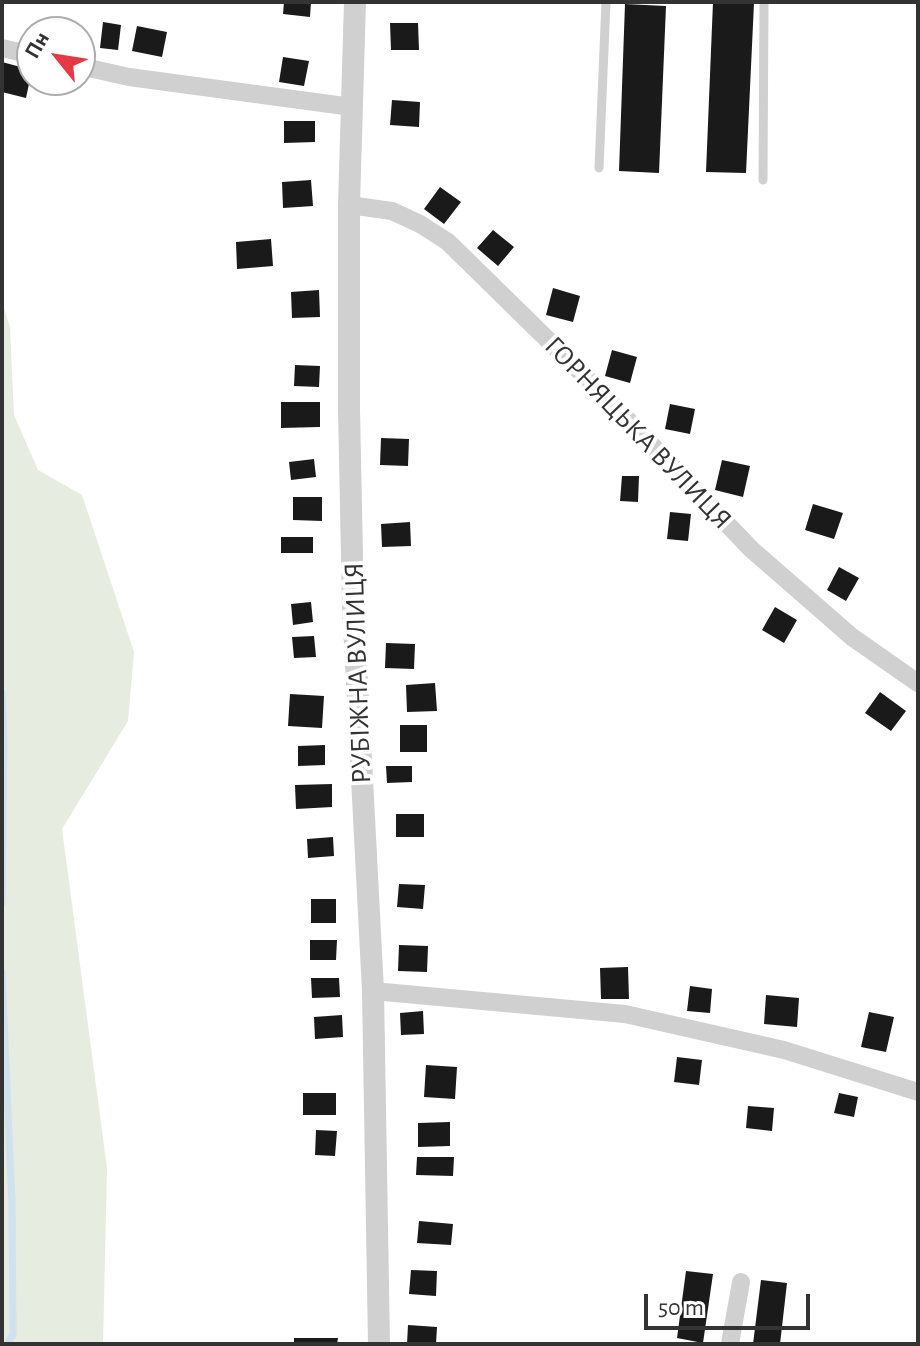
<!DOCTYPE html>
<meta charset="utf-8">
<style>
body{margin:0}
#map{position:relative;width:920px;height:1346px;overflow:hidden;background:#fff;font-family:"Alegreya Sans",sans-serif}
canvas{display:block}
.frame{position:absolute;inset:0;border:4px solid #333;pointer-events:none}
.north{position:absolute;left:16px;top:16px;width:80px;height:80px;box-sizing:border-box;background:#fff;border:2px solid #adadad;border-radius:50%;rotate:300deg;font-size:22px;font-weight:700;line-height:32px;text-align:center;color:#333}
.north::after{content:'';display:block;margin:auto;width:28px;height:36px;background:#e63946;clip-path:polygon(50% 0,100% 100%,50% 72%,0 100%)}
.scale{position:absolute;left:644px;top:1294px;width:166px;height:36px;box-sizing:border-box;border:4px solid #333;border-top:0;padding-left:10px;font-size:24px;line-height:28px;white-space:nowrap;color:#333;-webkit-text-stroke:6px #fff;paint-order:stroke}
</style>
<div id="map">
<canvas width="920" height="1346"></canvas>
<div class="frame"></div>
<div class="north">Пн</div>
<div class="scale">50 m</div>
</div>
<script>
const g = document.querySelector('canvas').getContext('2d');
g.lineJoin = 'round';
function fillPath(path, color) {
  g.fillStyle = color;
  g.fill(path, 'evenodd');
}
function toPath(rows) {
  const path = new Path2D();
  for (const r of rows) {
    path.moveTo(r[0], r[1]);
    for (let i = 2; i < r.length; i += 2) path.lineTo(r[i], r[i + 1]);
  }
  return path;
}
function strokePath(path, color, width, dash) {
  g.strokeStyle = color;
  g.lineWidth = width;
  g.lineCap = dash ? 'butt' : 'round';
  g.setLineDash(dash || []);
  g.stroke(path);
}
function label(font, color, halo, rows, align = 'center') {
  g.font = font + ' "Alegreya Sans",sans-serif';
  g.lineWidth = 8;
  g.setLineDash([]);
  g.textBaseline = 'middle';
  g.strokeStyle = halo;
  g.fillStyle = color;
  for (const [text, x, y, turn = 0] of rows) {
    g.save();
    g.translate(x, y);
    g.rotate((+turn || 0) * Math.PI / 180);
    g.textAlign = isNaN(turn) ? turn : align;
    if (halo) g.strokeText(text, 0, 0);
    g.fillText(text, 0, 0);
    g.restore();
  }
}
fillPath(toPath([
 [2,302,10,327,14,415,38,470,82,495,134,652,128,721,62,829,107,1168,103,1344,2,1344]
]), '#e6ecdf');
strokePath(toPath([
 [2,693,4,738,2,904],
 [2,972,12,1203,13,1335,7,1344]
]), '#cfe2ee', 7);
fillPath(toPath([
 [284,2,311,2,310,17,283,14],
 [713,2,754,3,746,173,706,172],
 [625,4,666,6,659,173,619,171],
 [103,22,121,25,118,50,100,48],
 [390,23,418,23,419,50,391,50],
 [137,26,167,32,162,57,132,51],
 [283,57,309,61,304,86,279,82],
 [2,62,32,70,26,98,2,92],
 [392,100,420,102,419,127,390,125],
 [284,121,315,121,315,142,284,143],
 [311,180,313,206,283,208,282,182],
 [440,187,461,202,444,224,424,209],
 [493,230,514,247,498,266,477,248],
 [271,239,273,266,237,269,236,242],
 [553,288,580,296,573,322,546,315],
 [319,290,320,317,292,318,291,292],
 [612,350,637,357,630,383,605,376],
 [295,365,320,366,319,387,294,386],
 [281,402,320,402,320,427,281,428],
 [670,404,695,409,690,434,665,429],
 [381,438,409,439,408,466,380,465],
 [314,459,316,477,291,480,289,462],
 [722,460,750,466,743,497,715,490],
 [622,476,639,476,638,502,620,501],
 [293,497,322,497,322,521,293,520],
 [813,504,843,513,834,539,805,530],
 [670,512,691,514,688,541,667,539],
 [410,522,411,546,382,547,381,524],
 [281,537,313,537,313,553,281,553],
 [839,567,859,578,846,601,827,590],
 [311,602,313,622,293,625,291,604],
 [775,607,797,620,784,643,762,630],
 [314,636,316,657,294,658,292,637],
 [386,643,415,644,414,669,385,668],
 [435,683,437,711,407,712,406,685],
 [880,692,906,711,891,731,865,713],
 [290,694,324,696,322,728,288,726],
 [400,725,427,725,427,752,400,752],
 [325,745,325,765,298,766,298,746],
 [386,766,412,766,412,782,387,783],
 [332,784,332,807,296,809,295,785],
 [396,814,424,814,424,837,396,837],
 [333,837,334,856,308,858,307,839],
 [399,884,425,885,423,909,397,907],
 [311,899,336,899,336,923,311,923],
 [310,940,337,940,336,960,310,960],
 [399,945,428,946,427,972,398,971],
 [628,967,629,999,601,999,600,968],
 [311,978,339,978,340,997,312,998],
 [690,986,712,989,710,1013,687,1011],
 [766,995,799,998,797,1027,764,1024],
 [423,1011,424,1034,401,1035,400,1013],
 [869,1012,894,1017,886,1052,861,1047],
 [342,1015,343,1037,315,1039,314,1017],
 [677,1057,702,1060,699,1085,674,1082],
 [426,1065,457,1067,455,1099,424,1097],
 [303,1093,336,1093,336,1115,303,1115],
 [839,1093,858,1097,854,1117,834,1113],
 [748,1106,774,1108,772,1131,746,1128],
 [450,1122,450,1146,418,1147,418,1123],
 [316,1130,337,1131,335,1156,315,1155],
 [417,1157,454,1157,453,1176,416,1175],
 [419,1221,453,1224,451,1245,417,1243],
 [411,1270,437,1271,436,1296,409,1294],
 [686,1271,713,1274,703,1343,677,1338],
 [761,1280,787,1283,780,1344,753,1344],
 [408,1325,437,1327,436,1344,407,1344],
 [294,1338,338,1338,337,1344,294,1344]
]), '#1a1a1a');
strokePath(toPath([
 [599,168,606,2],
 [763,180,764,2]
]), '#d0d0d0', 9);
strokePath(toPath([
 [2,48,32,55],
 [80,66,129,77,352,107],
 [349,205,392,211,420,224,448,242,601,392,751,549,852,637,918,683],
 [373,991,625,1014,784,1050,918,1092],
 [730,1344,741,1282]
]), '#d0d0d0', 18);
strokePath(toPath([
 [355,2,349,205,349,409,353,605,373,991,379,1344]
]), '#d0d0d0', 22);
label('28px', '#333', '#fff', [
 ["ГОРНЯЦЬКА ВУЛИЦЯ",638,433,46],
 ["РУБІЖНА ВУЛИЦЯ",358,673,-92]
]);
</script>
